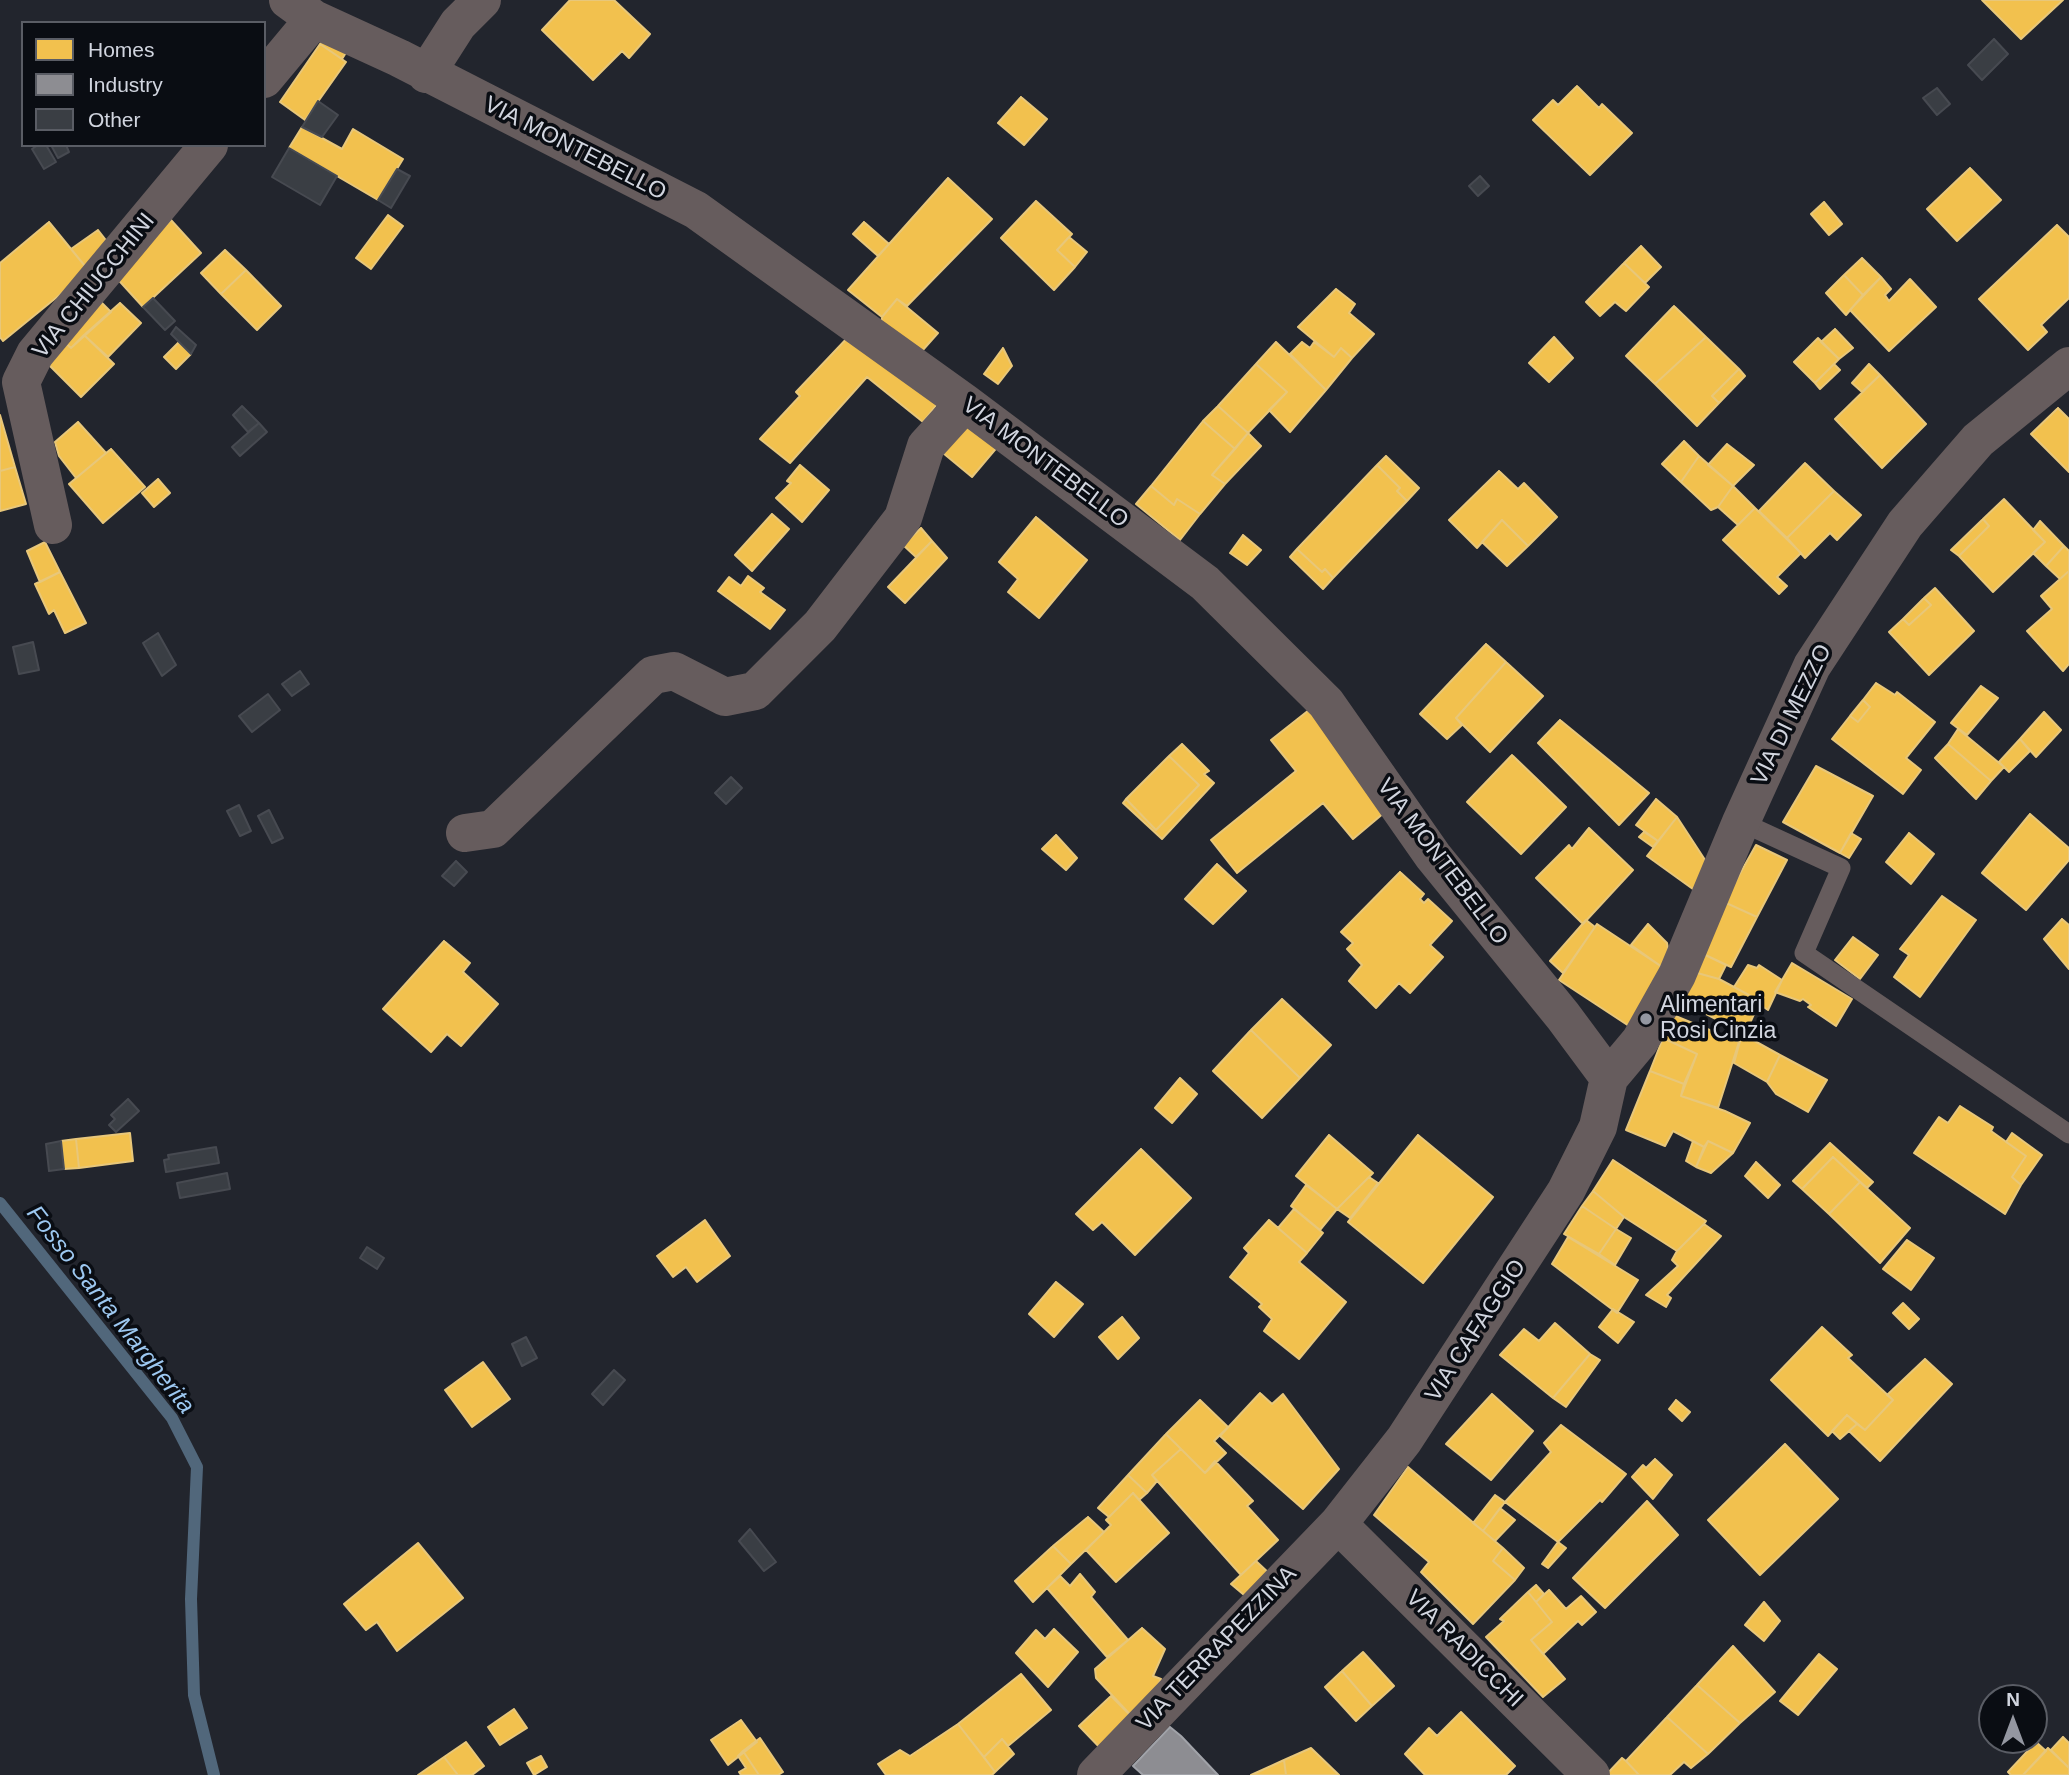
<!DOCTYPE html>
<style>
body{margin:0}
#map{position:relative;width:2069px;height:1775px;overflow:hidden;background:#22252d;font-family:Helvetica,sans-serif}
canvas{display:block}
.legend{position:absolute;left:21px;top:21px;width:245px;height:126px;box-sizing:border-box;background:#0a0d13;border:2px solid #5a5d65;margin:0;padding:9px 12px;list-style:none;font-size:21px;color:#d1d5df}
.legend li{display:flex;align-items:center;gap:14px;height:35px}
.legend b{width:35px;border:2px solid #5a5d65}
.north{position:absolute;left:1978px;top:1684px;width:70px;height:70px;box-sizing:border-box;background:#0a0d13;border:2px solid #5a5d65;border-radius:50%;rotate:0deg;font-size:19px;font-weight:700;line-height:28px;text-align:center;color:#d1d5df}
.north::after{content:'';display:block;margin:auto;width:24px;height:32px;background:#9497a1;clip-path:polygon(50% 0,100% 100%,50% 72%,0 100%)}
</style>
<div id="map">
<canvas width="2069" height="1775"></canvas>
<ul class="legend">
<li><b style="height:19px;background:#f2c14e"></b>Homes</li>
<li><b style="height:19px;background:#8d8d92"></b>Industry</li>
<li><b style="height:19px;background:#3a3e44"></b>Other</li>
</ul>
<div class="north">N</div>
</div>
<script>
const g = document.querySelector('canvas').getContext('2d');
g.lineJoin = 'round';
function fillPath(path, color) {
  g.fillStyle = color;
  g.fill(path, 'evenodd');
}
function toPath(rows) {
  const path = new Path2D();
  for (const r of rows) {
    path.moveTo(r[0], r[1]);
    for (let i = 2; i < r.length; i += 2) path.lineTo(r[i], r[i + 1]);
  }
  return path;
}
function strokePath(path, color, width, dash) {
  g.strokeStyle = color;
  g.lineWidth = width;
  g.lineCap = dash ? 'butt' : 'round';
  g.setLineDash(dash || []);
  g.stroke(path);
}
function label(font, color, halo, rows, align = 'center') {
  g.font = font + ' Helvetica,sans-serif';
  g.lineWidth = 7;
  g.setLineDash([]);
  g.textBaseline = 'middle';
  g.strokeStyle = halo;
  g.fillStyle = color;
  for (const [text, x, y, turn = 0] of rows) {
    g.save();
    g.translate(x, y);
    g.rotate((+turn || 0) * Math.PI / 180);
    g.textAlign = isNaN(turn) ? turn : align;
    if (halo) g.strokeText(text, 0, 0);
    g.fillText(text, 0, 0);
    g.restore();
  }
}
const homes = toPath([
 [570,0,614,0,650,34,629,58,622,51,593,80,542,30,570,0],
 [1982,0,2063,0,2021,39,1982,0],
 [327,37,347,51,342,59,320,44,327,37],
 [320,44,346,62,305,120,280,102,320,44],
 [1577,86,1599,108,1602,104,1632,133,1590,175,1533,120,1553,100,1558,105,1577,86],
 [1021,97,1047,119,1024,145,998,123,1021,97],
 [302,127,342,149,353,129,403,159,378,200,289,148,302,127],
 [1970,168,2001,200,1957,241,1927,209,1970,168],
 [948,178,992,219,907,306,897,299,882,317,848,290,948,178],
 [1036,201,1072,234,1057,250,1075,267,1054,290,1001,238,1036,201],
 [1824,202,1842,224,1829,235,1811,214,1824,202],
 [388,215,403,226,371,269,356,258,388,215],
 [171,220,201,253,143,307,113,274,171,220],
 [49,222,89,271,3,341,0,337,0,263,49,222],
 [864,222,889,244,878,256,853,234,864,222],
 [2057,225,2069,237,2069,298,2041,325,2047,332,2028,350,1979,299,2057,225],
 [98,230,112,248,89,271,71,249,98,230],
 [1069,237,1087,252,1075,267,1057,250,1069,237],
 [1641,246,1661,267,1645,283,1624,263,1641,246],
 [225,250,246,270,221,294,201,273,225,250],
 [1862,258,1881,277,1863,295,1844,275,1862,258],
 [1624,263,1649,287,1626,311,1615,302,1600,316,1586,302,1624,263],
 [246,270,281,306,257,330,221,294,246,270],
 [1844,275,1863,295,1846,315,1826,293,1844,275],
 [1881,277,1891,289,1885,295,1889,301,1910,279,1936,307,1889,351,1850,310,1881,277],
 [1336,289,1355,304,1349,313,1374,334,1352,358,1341,348,1334,357,1298,327,1336,289],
 [897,299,938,333,914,360,881,333,882,317,897,299],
 [99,300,111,312,71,348,61,339,99,300],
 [120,303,141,323,108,357,84,335,120,303],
 [1674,306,1706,337,1655,384,1626,356,1674,306],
 [1835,329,1853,348,1839,359,1821,342,1835,329],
 [851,334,941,399,923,422,867,377,790,463,760,439,800,396,796,392,851,334],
 [84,335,114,364,81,397,42,358,61,339,71,348,84,335],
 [1554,337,1573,358,1549,382,1529,363,1554,337],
 [1706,337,1739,369,1712,396,1719,403,1697,426,1655,384,1706,337],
 [1818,338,1839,359,1815,383,1794,362,1818,338],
 [179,342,191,354,176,369,164,357,179,342],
 [1276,342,1326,390,1290,432,1269,410,1287,392,1256,364,1276,342],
 [1302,342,1310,348,1314,342,1334,357,1341,348,1352,358,1326,390,1290,354,1302,342],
 [1003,348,1012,366,998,384,984,374,1003,348],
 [1256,364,1287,392,1248,433,1218,406,1256,364],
 [1834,364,1840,370,1820,389,1815,383,1834,364],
 [1869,364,1880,375,1862,392,1852,383,1869,364],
 [1739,369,1745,376,1719,403,1712,396,1739,369],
 [1880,375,1926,424,1882,468,1835,419,1880,375],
 [1218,406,1248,433,1235,449,1203,421,1218,406],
 [2058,408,2069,419,2069,472,2031,434,2058,408],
 [0,415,15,467,0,471,0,415],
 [970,420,999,445,972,477,943,453,970,420],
 [1203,421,1235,449,1212,475,1225,484,1200,514,1177,499,1174,505,1151,486,1203,421],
 [78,422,106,453,76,478,59,456,55,442,78,422],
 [1248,433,1261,446,1225,484,1212,475,1248,433],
 [1684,441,1699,456,1681,482,1662,464,1684,441],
 [1727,444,1754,465,1733,486,1708,465,1727,444],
 [111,449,145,487,103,523,69,484,111,449],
 [1386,456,1419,488,1407,501,1397,491,1400,488,1377,465,1386,456],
 [1699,456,1733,486,1718,507,1711,510,1681,482,1699,456],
 [1805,463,1834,491,1787,538,1759,511,1805,463],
 [800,465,829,490,802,522,776,498,791,483,787,481,800,465],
 [1377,465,1400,488,1397,491,1407,501,1333,578,1325,569,1322,572,1297,549,1377,465],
 [15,467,26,504,0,511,0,471,15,467],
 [1499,471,1518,489,1524,483,1557,517,1528,546,1502,520,1477,548,1449,520,1499,471],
 [158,479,170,493,154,507,142,493,158,479],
 [1151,486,1174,505,1177,499,1200,514,1180,540,1136,504,1151,486],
 [1733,486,1755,508,1738,525,1718,507,1733,486],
 [1834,491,1861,515,1837,540,1830,533,1805,558,1787,538,1834,491],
 [2004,499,2045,542,1993,592,1959,556,1989,526,1983,519,2004,499],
 [1755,508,1801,553,1777,577,1787,586,1779,594,1723,540,1755,508],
 [772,514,789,529,752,571,735,555,772,514],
 [1036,517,1087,560,1039,618,1008,592,1018,579,999,562,1036,517],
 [1983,519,1989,526,1959,556,1951,550,1983,519],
 [1502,520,1528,546,1507,566,1482,542,1502,520],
 [2040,521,2064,546,2046,566,2033,553,2045,542,2033,530,2040,521],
 [921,528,932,541,916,557,903,545,921,528],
 [1243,535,1261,550,1247,565,1230,553,1243,535],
 [932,541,947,558,905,603,888,587,932,541],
 [45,542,60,572,40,582,27,551,45,542],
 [2064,546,2069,551,2069,571,2060,579,2046,566,2064,546],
 [1297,549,1322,572,1325,569,1333,578,1323,589,1290,557,1297,549],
 [2069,571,2069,664,2063,671,2027,631,2052,609,2041,596,2069,571],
 [60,572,86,623,65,633,54,610,49,614,35,584,60,572],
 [748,576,764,588,760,592,785,610,770,629,718,591,729,577,741,586,748,576],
 [1935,588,1974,631,1929,675,1889,632,1903,619,1909,625,1931,605,1924,598,1935,588],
 [1924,598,1931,605,1909,625,1903,619,1924,598],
 [1486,644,1506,662,1456,718,1462,725,1447,739,1420,714,1486,644],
 [1506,662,1543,696,1490,752,1456,718,1506,662],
 [1876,683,1895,695,1897,692,1935,722,1906,758,1921,770,1903,794,1832,739,1850,716,1858,722,1870,707,1863,700,1876,683],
 [1981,686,1998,698,1967,735,1951,723,1981,686],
 [1863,700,1870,707,1858,722,1850,716,1863,700],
 [1309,710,1391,807,1353,839,1323,803,1237,873,1211,840,1296,771,1271,740,1309,710],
 [2044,712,2061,730,2036,757,2020,739,2044,712],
 [1560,720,1649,793,1619,825,1538,743,1560,720],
 [1958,729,2004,767,1991,781,1948,744,1958,729],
 [2020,739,2030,751,2009,772,1999,762,2020,739],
 [1182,744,1209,771,1204,774,1214,783,1162,839,1123,803,1126,799,1156,830,1199,785,1169,756,1182,744],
 [1948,744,1991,781,1976,799,1935,758,1948,744],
 [1512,755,1566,807,1521,854,1467,802,1512,755],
 [1169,756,1199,785,1156,830,1126,799,1169,756],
 [1816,766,1873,796,1840,853,1783,822,1816,766],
 [1656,799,1677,817,1658,841,1636,825,1656,799],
 [2030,814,2069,848,2069,860,2026,910,1982,873,2030,814],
 [1677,817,1709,866,1697,892,1647,856,1677,817],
 [1589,828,1633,870,1583,924,1536,878,1569,845,1572,849,1589,828],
 [1644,832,1658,841,1653,847,1639,837,1644,832],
 [1851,833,1861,839,1849,858,1840,853,1851,833],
 [1909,833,1934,854,1911,884,1886,862,1909,833],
 [1056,835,1077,858,1066,870,1042,849,1056,835],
 [1756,845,1787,860,1757,917,1724,902,1756,845],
 [1217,864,1246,891,1213,924,1185,899,1217,864],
 [1400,872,1424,894,1420,899,1424,903,1428,899,1452,921,1430,945,1443,957,1410,993,1399,983,1376,1008,1349,981,1362,965,1347,949,1353,943,1341,932,1400,872],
 [1942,896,1976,920,1920,997,1894,977,1909,955,1900,949,1942,896],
 [1724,902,1757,917,1731,967,1699,952,1724,902],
 [2062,919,2069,925,2069,969,2044,939,2062,919],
 [1586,920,1595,927,1563,973,1550,961,1586,920],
 [1597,924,1665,969,1632,1028,1559,980,1597,924],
 [1648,924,1667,943,1669,954,1665,969,1631,945,1648,924],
 [1853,937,1878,955,1860,979,1835,960,1853,937],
 [444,941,470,963,463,972,498,1004,461,1046,447,1034,431,1052,383,1009,444,941],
 [1699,952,1726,965,1719,979,1690,971,1699,952],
 [1792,963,1852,999,1836,1026,1808,1007,1811,1005,1803,999,1800,1001,1775,992,1792,963],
 [1748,965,1757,968,1759,965,1782,980,1768,1010,1759,1004,1760,1001,1734,987,1748,965],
 [1690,971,1719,979,1760,1001,1745,1034,1677,999,1690,971],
 [1282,999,1331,1045,1300,1078,1251,1030,1282,999],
 [1673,1015,1739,1042,1718,1108,1681,1096,1697,1054,1663,1038,1673,1015],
 [1251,1030,1300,1078,1262,1118,1213,1071,1251,1030],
 [1742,1034,1780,1055,1767,1082,1734,1063,1742,1034],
 [1663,1038,1697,1054,1684,1084,1650,1071,1663,1038],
 [1780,1055,1827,1080,1808,1112,1776,1094,1767,1082,1780,1055],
 [1650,1071,1684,1084,1681,1096,1725,1111,1750,1123,1733,1153,1708,1141,1704,1147,1673,1131,1665,1146,1626,1130,1650,1071],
 [1180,1078,1197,1094,1172,1123,1155,1108,1180,1078],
 [1960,1106,1993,1127,1991,1131,2026,1156,2012,1177,2021,1185,2005,1214,1914,1153,1939,1117,1948,1123,1960,1106],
 [130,1133,133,1161,79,1168,76,1139,130,1133],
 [2012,1133,2042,1155,2021,1185,2012,1177,2026,1156,2006,1142,2012,1133],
 [1329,1135,1373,1173,1337,1209,1296,1176,1329,1135],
 [1418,1135,1493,1197,1423,1283,1348,1222,1418,1135],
 [76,1139,79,1168,64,1169,61,1141,76,1139],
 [1693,1141,1704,1147,1696,1167,1686,1161,1693,1141],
 [1708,1141,1733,1153,1711,1173,1696,1167,1708,1141],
 [1830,1143,1873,1182,1867,1188,1833,1157,1802,1189,1793,1181,1830,1143],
 [1141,1149,1191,1198,1135,1255,1102,1222,1093,1230,1076,1214,1141,1149],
 [1833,1157,1860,1182,1829,1214,1802,1189,1833,1157],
 [1613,1160,1706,1221,1704,1224,1677,1251,1624,1217,1593,1191,1613,1160],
 [1756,1162,1780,1185,1768,1198,1745,1176,1756,1162],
 [1369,1177,1378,1183,1350,1218,1337,1209,1369,1177],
 [1860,1182,1910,1228,1880,1263,1829,1214,1860,1182],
 [1306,1185,1337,1209,1320,1230,1291,1206,1306,1185],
 [1593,1191,1624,1217,1616,1229,1582,1206,1593,1191],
 [1582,1206,1616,1229,1599,1254,1564,1234,1582,1206],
 [1294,1209,1323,1233,1307,1253,1278,1228,1294,1209],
 [705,1220,730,1256,697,1282,686,1267,673,1277,657,1256,705,1220],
 [1269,1220,1307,1253,1299,1262,1346,1302,1299,1359,1264,1331,1272,1319,1259,1307,1262,1304,1230,1277,1249,1253,1244,1248,1269,1220],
 [1704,1224,1721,1236,1667,1295,1671,1298,1666,1307,1646,1295,1678,1266,1672,1260,1677,1251,1704,1224],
 [1616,1229,1631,1238,1615,1265,1599,1254,1616,1229],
 [1568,1237,1638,1280,1617,1313,1552,1264,1568,1237],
 [1907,1240,1934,1258,1911,1290,1883,1269,1907,1240],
 [1056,1282,1083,1304,1054,1337,1029,1314,1056,1282],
 [1903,1303,1919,1319,1909,1329,1893,1313,1903,1303],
 [1613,1309,1634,1322,1618,1343,1599,1327,1613,1309],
 [1122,1317,1139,1338,1118,1359,1099,1337,1122,1317],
 [1555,1323,1590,1354,1553,1398,1500,1355,1524,1329,1539,1341,1555,1323],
 [1822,1327,1852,1355,1848,1358,1893,1400,1865,1430,1847,1415,1828,1436,1771,1380,1822,1327],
 [1590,1354,1600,1360,1566,1407,1553,1398,1590,1354],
 [1925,1359,1952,1384,1880,1461,1849,1431,1857,1424,1865,1430,1893,1400,1887,1395,1925,1359],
 [483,1362,510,1399,472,1427,445,1390,483,1362],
 [1260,1393,1272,1404,1283,1394,1339,1469,1303,1509,1220,1436,1260,1393],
 [1492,1394,1533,1431,1491,1480,1446,1444,1492,1394],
 [1200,1400,1228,1427,1214,1441,1226,1453,1205,1473,1166,1434,1200,1400],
 [1676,1400,1690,1412,1682,1421,1669,1409,1676,1400],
 [1847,1415,1857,1424,1840,1439,1832,1431,1847,1415],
 [1561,1425,1626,1474,1602,1502,1600,1500,1558,1542,1505,1502,1551,1452,1544,1443,1561,1425],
 [1166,1434,1181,1449,1152,1475,1157,1481,1147,1493,1128,1475,1166,1434],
 [1785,1444,1838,1499,1760,1575,1708,1520,1785,1444],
 [1181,1449,1205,1473,1215,1461,1253,1501,1247,1506,1278,1540,1241,1575,1152,1475,1181,1449],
 [1655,1459,1672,1475,1653,1499,1632,1477,1643,1465,1646,1468,1655,1459],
 [1408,1467,1503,1548,1493,1561,1515,1580,1473,1624,1421,1572,1429,1562,1374,1515,1408,1467],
 [1128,1475,1147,1493,1139,1500,1133,1493,1109,1517,1098,1508,1128,1475],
 [1133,1493,1169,1533,1116,1582,1086,1550,1111,1525,1106,1520,1133,1493],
 [1495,1495,1505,1502,1483,1531,1473,1523,1495,1495],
 [1647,1501,1678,1535,1605,1608,1573,1578,1647,1501],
 [1500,1508,1515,1520,1495,1541,1483,1531,1500,1508],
 [1088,1517,1104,1532,1071,1564,1053,1546,1088,1517],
 [1558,1542,1566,1548,1548,1568,1542,1564,1558,1542],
 [418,1543,463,1598,397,1651,377,1622,366,1630,344,1604,418,1543],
 [1053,1546,1071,1564,1033,1602,1015,1581,1053,1546],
 [1503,1548,1524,1568,1515,1580,1493,1561,1503,1548],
 [1256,1561,1272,1576,1250,1600,1231,1584,1256,1561],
 [1080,1574,1095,1592,1091,1597,1128,1640,1107,1657,1047,1588,1060,1576,1070,1586,1080,1574],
 [1536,1585,1544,1594,1536,1602,1528,1592,1536,1585],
 [1549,1590,1566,1609,1581,1596,1596,1612,1582,1625,1578,1621,1543,1654,1531,1640,1552,1622,1536,1602,1549,1590],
 [1528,1592,1552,1622,1531,1640,1565,1679,1543,1697,1486,1637,1504,1621,1500,1619,1528,1592],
 [1764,1602,1780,1621,1764,1641,1745,1625,1764,1602],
 [1142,1628,1165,1649,1153,1676,1161,1679,1139,1724,1096,1678,1095,1669,1142,1628],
 [1054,1629,1078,1652,1048,1687,1016,1653,1036,1630,1045,1639,1054,1629],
 [1733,1646,1775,1692,1740,1723,1697,1685,1733,1646],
 [1363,1652,1394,1686,1372,1706,1342,1671,1363,1652],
 [1819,1654,1837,1669,1798,1715,1780,1701,1819,1654],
 [1342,1671,1372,1706,1356,1721,1325,1687,1342,1671],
 [1021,1674,1051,1710,1008,1746,1002,1739,984,1757,958,1724,1021,1674],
 [1697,1685,1740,1723,1708,1754,1667,1717,1697,1685],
 [1111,1696,1139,1724,1105,1753,1079,1726,1111,1696],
 [514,1709,527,1728,500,1745,488,1727,514,1709],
 [1461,1712,1515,1766,1506,1775,1425,1775,1405,1754,1429,1728,1437,1736,1461,1712],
 [1667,1717,1708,1754,1691,1768,1684,1762,1670,1775,1639,1775,1626,1761,1667,1717],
 [741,1720,757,1742,728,1765,711,1740,741,1720],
 [958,1724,995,1772,992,1775,886,1775,878,1764,900,1750,910,1756,958,1724],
 [2063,1737,2069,1743,2069,1768,2051,1750,2063,1737],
 [760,1738,783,1772,778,1775,759,1775,743,1751,760,1738],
 [1002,1739,1014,1754,995,1772,984,1757,1002,1739],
 [466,1742,484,1766,472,1775,458,1775,444,1757,466,1742],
 [2036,1742,2046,1751,2023,1775,2011,1775,2008,1772,2036,1742],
 [1311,1748,1339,1775,1286,1775,1284,1760,1311,1748],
 [2048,1748,2069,1768,2069,1775,2023,1775,2048,1748],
 [743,1751,759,1775,741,1775,739,1772,746,1768,738,1756,743,1751],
 [541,1756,547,1767,534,1775,527,1763,541,1756],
 [444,1757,458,1775,418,1775,444,1757],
 [1622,1758,1626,1761,1639,1775,1606,1775,1622,1758],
 [1284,1760,1286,1775,1251,1775,1271,1766,1284,1760]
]);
fillPath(homes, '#f2c14e');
strokePath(homes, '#e8c77a', 2);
const industry = toPath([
 [1170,1727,1181,1736,1218,1775,1143,1775,1133,1766,1170,1727]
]);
fillPath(industry, '#8d8d92');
strokePath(industry, '#a1a3a9', 2);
strokePath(toPath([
 [0,1203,172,1418,197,1467,191,1599,194,1695,214,1775]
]), '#51677b', 12);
const building = toPath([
 [1994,39,2008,54,1982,80,1968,65,1994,39],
 [1937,88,1950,104,1937,115,1923,98,1937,88],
 [318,101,338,115,322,137,302,127,318,101],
 [38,145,46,145,56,162,44,169,32,149,38,145],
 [51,145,66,145,69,152,58,158,51,145],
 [289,148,337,176,320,205,272,177,289,148],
 [397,169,410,176,391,208,378,200,397,169],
 [1480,176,1489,186,1478,196,1469,186,1480,176],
 [153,298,175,321,165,330,143,307,153,298],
 [176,327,196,345,191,354,171,334,176,327],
 [242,406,259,423,248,432,233,415,242,406],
 [259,423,267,432,240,456,232,447,259,423],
 [158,633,176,665,162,676,143,643,158,633],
 [33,642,39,670,19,674,13,647,33,642],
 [300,671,309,684,292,696,282,684,300,671],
 [268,694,280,710,252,732,239,716,268,694],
 [731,777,742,788,726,804,715,793,731,777],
 [239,805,251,831,240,836,227,811,239,805],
 [269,810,283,838,272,843,258,816,269,810],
 [456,861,467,872,454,886,442,876,456,861],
 [128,1099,139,1111,116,1132,109,1125,115,1119,111,1115,128,1099],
 [61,1141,64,1169,49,1171,46,1144,61,1141],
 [216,1147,219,1163,166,1172,164,1160,169,1159,168,1155,216,1147],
 [227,1173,230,1189,180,1198,177,1183,227,1173],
 [367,1247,384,1258,377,1269,360,1258,367,1247],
 [526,1337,537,1358,522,1366,512,1344,526,1337],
 [614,1370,625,1380,603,1405,592,1394,614,1370],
 [750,1529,776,1562,764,1571,739,1541,750,1529]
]);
fillPath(building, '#3a3e44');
strokePath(building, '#474a51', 2);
strokePath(toPath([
 [1741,822,1841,868,1804,953,2069,1134]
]), '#665c5d', 19);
strokePath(toPath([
 [288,0,314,19,399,58,696,210,965,403,1205,583,1326,703,1433,856,1563,1016,1609,1078,1598,1127,1566,1191,1404,1440,1338,1524,1096,1775],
 [426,74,458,24,482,0],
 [264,79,314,19],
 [53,525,21,382,35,354,209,145],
 [465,833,493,829,653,675,674,671,725,697,755,691,820,626,903,518,926,446,965,403],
 [1609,1078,1640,1041,1677,975,1741,822,1812,666,1905,524,1978,440,2069,366],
 [1338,1524,1591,1775]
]), '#665c5d', 38);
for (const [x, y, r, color] of [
 [1646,1019,7,"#9497a1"]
]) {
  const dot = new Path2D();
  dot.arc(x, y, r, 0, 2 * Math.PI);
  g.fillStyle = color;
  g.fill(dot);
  strokePath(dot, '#0a0d13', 2.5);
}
label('23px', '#d1d5df', '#0a0d13', [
 ["VIA MONTEBELLO",575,149,27],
 ["VIA CHIUCCHINI",94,286,-51],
 ["VIA MONTEBELLO",1045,463,37],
 ["VIA DI MEZZO",1792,715,-64],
 ["VIA MONTEBELLO",1442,862,53],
 ["VIA CAFAGGIO",1476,1331,-57],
 ["VIA TERRAPEZZINA",1217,1649,-46],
 ["VIA RADICCHI",1464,1649,45]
]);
label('23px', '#d1d5df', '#0a0d13', [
 ["Alimentari",1660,1006],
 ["Rosi Cinzia",1660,1032]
], 'left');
label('italic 24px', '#9dc8f1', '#0a0d13', [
 ["Fosso Santa Margherita",110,1310,52]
]);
</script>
